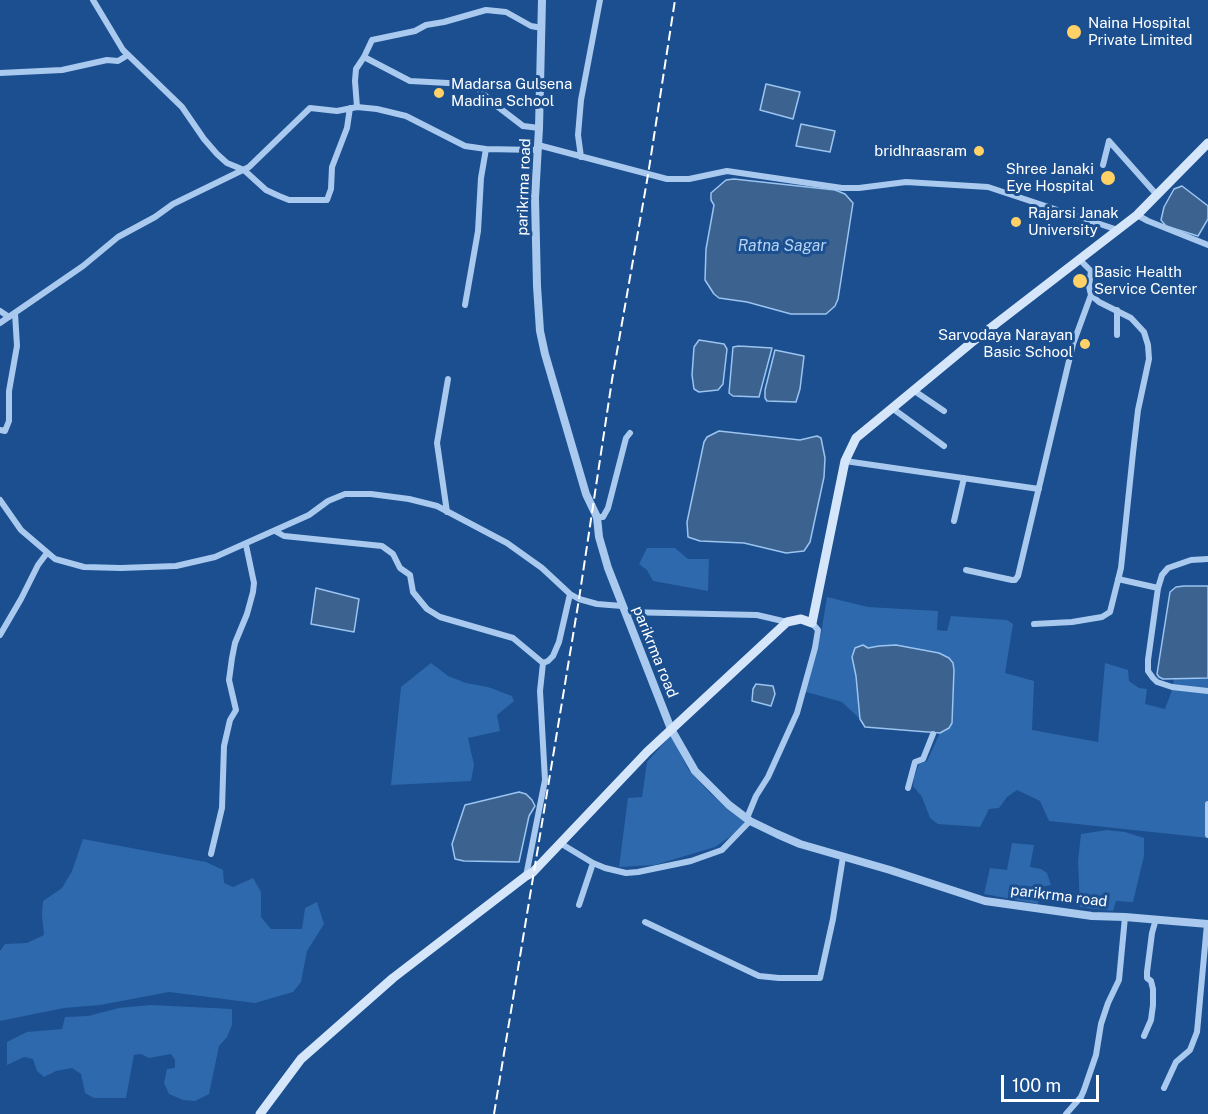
<!DOCTYPE html>
<style>
body{margin:0}
#map{position:relative;width:1208px;height:1114px;overflow:hidden;background:#1b4f8f;font-family:"Public Sans",sans-serif}
canvas{display:block}
.scale{position:absolute;left:1001px;top:1075px;width:98px;height:27px;box-sizing:border-box;border:3px solid #fff;border-top:0;padding-left:8px;font-size:18px;line-height:21px;white-space:nowrap;color:#fff;-webkit-text-stroke:4px #1b4f8f;paint-order:stroke}
</style>
<div id="map">
<canvas width="1208" height="1114"></canvas>
<div class="scale">100 m</div>
</div>
<script>
const g = document.querySelector('canvas').getContext('2d');
g.lineJoin = 'round';
function fillPath(path, color) {
  g.fillStyle = color;
  g.fill(path, 'evenodd');
}
function toPath(rows) {
  const path = new Path2D();
  for (const r of rows) {
    path.moveTo(r[0], r[1]);
    for (let i = 2; i < r.length; i += 2) path.lineTo(r[i], r[i + 1]);
  }
  return path;
}
function strokePath(path, color, width, dash) {
  g.strokeStyle = color;
  g.lineWidth = width;
  g.lineCap = dash ? 'butt' : 'round';
  g.setLineDash(dash || []);
  g.stroke(path);
}
function label(font, color, halo, rows, align = 'center') {
  g.font = font + ' "Public Sans",sans-serif';
  g.lineWidth = 6;
  g.setLineDash([]);
  g.textBaseline = 'middle';
  g.strokeStyle = halo;
  g.fillStyle = color;
  for (const [text, x, y, turn = 0] of rows) {
    g.save();
    g.translate(x, y);
    g.rotate((+turn || 0) * Math.PI / 180);
    g.textAlign = isNaN(turn) ? turn : align;
    if (halo) g.strokeText(text, 0, 0);
    g.fillText(text, 0, 0);
    g.restore();
  }
}
fillPath(toPath([
 [647,548,675,548,688,559,709,559,708,591,653,581,647,570,639,564],
 [827,597,868,607,938,611,937,630,947,631,951,616,1007,620,1013,624,1005,673,1034,681,1032,730,1098,742,1105,663,1128,670,1129,681,1139,688,1147,689,1145,704,1165,709,1172,690,1174,679,1208,678,1208,838,1049,821,1040,801,1017,790,1007,797,999,808,989,809,980,827,938,824,930,818,922,797,913,786,914,778,919,764,927,761,940,733,945,731,952,723,953,663,879,646,868,649,852,657,856,676,860,719,842,702,803,691,821,634],
 [431,663,448,676,466,683,488,687,512,696,514,701,497,715,500,731,468,738,474,765,471,781,391,785,401,687],
 [671,735,688,769,710,793,745,822,737,832,715,847,655,865,619,867,628,798,642,797,647,762],
 [1107,830,1125,832,1144,838,1144,856,1133,902,1116,901,1113,911,1080,907,1078,861,1081,834],
 [83,839,206,862,223,870,224,883,233,887,253,878,261,892,261,917,271,929,302,929,305,908,317,902,324,924,307,951,301,982,293,992,255,1003,169,992,100,1005,64,1008,0,1021,0,951,5,944,27,943,44,935,42,915,43,901,62,888,72,871],
 [1012,843,1034,845,1030,867,1041,869,1047,873,1051,885,1040,887,1038,904,984,894,990,868,1007,870],
 [151,1005,232,1009,232,1025,227,1037,219,1046,209,1094,195,1101,183,1100,169,1094,164,1083,167,1069,175,1068,175,1060,171,1054,149,1058,141,1054,134,1055,126,1098,94,1098,85,1093,81,1074,72,1068,56,1071,44,1077,37,1071,33,1059,24,1057,7,1065,7,1042,27,1032,62,1029,65,1017,88,1016,119,1008]
]), '#2e69ad');
const water = toPath([
 [766,84,800,92,793,119,760,110,766,84],
 [801,124,835,131,830,152,796,146,801,124],
 [734,179,835,190,845,194,853,203,838,299,835,306,826,314,791,314,747,302,719,298,714,294,705,280,706,249,714,205,711,200,711,193,726,180,734,179],
 [1182,186,1208,206,1208,219,1198,236,1166,226,1161,220,1164,207,1174,189,1182,186],
 [699,340,724,344,727,349,723,384,718,390,699,392,694,389,692,375,694,347,699,340],
 [739,346,772,348,759,397,733,396,729,393,733,347,739,346],
 [775,350,804,356,800,389,796,402,767,401,765,398,765,390,775,350],
 [719,431,800,440,817,436,821,438,825,458,824,477,810,542,804,551,786,553,744,543,700,541,688,537,687,522,704,442,707,437,719,431],
 [1184,586,1208,586,1208,678,1163,679,1159,677,1157,674,1170,592,1176,587,1184,586],
 [316,588,359,599,354,632,311,624,316,588],
 [863,645,868,648,879,646,896,645,939,653,949,658,953,663,954,670,952,723,949,728,940,733,865,727,860,719,856,676,852,657,855,648,863,645],
 [756,684,773,686,775,694,771,706,752,701,753,689,756,684],
 [519,792,526,794,532,800,535,806,529,816,519,862,464,861,455,859,452,844,465,805,519,792]
]);
fillPath(water, '#3c6290');
strokePath(water, '#9cc4f0', 1.5);
strokePath(toPath([
 [93,0,123,50,182,107,204,139,217,154,227,163,244,170,266,190,279,196,289,200,327,200,331,189,332,167,347,128,350,108],
 [364,57,410,81,467,84,476,87,493,103,523,126,539,128],
 [0,73,62,70,107,60,118,61,128,55],
 [357,107,355,81,356,69,364,57,372,40,415,31,426,25,444,22,486,10,506,12,531,26,542,28],
 [1109,141,1156,194],
 [538,145,667,179,689,179,727,171,842,188,859,188,906,182,988,187,1118,230],
 [581,157,578,135,581,100,600,0],
 [1103,165,1109,141],
 [1137,215,1148,221,1208,245],
 [465,305,478,231,481,178,486,149],
 [0,311,9,317],
 [0,323,83,266,118,237,155,217,173,204,249,167,310,108,337,111,357,107,377,109,406,116,465,146,486,149,537,150],
 [1117,335,1117,310],
 [913,390,944,411],
 [892,408,944,446],
 [0,430,5,431,9,421,9,391,17,346,15,313],
 [845,461,1039,489],
 [0,500,21,530,55,559,84,567,121,568,176,566,215,557,309,515,328,501,345,494,371,494,409,499,437,506,507,543,542,568,570,594,579,599,597,604,622,606],
 [447,512,437,443,448,379],
 [597,517,603,517,608,508,626,438,630,433],
 [954,521,964,478],
 [275,531,284,536,382,546,393,554,400,568,410,575,413,592,427,609,440,617,513,638,543,663,548,661,553,656,559,642,570,594],
 [966,570,1012,580,1015,580,1018,576,1073,344,1091,295],
 [1118,579,1158,588,1148,660,1148,671,1153,678,1157,682,1172,687,1208,691],
 [1158,588,1162,575,1168,568,1191,560,1208,559],
 [625,612,757,615,787,622],
 [1034,624,1072,622,1102,617,1110,612,1121,568,1133,453,1138,410,1149,359,1148,345,1144,332,1131,318,1099,302,1091,295,1089,286,1091,271,1079,259],
 [0,635,21,599,38,565,47,553],
 [908,788,915,762,923,759,933,734],
 [1208,804,1208,835],
 [747,818,756,796,768,777,797,713,815,648,818,630,812,623],
 [560,843,593,863,605,868,626,873,638,872,691,861,722,850,750,821],
 [211,854,222,808,224,746,230,720,236,710,229,680,232,658,235,643,247,614,253,592,254,583,246,545],
 [526,876,545,780,540,691,543,663],
 [579,905,593,863],
 [645,922,759,976,779,978,820,978,833,919,843,857],
 [1144,1036,1151,1020,1153,1005,1153,989,1151,981,1147,978,1147,972,1152,933,1156,919],
 [1164,1088,1176,1062,1190,1050,1197,1032,1207,924],
 [1066,1114,1081,1097,1084,1090,1096,1055,1101,1024,1108,1003,1119,980,1125,917]
]), '#a9c9ee', 6);
strokePath(toPath([
 [542,0,539,128,535,198,537,286,540,331,545,354,586,494,597,517,599,537,608,568,671,729,695,771,729,805,750,821,777,834,800,844,890,870,985,901,1092,916,1125,917,1208,924]
]), '#a9c9ee', 8);
strokePath(toPath([
 [260,1114,301,1059,393,978,526,876,533,872,647,752,787,622,801,619,812,623,845,461,856,438,971,343,1137,215,1208,143]
]), '#d6e6fa', 9);
strokePath(toPath([
 [494,1114,579,599,612,380,648,175,675,0]
]), '#fff', 2, [10, 4.5]);
for (const [x, y, r, color] of [
 [1074,32,8,"#ffd166"],
 [439,93,6,"#ffd166"],
 [979,151,6,"#ffd166"],
 [1108,178,8,"#ffd166"],
 [1016,222,6,"#ffd166"],
 [1080,281,8,"#ffd166"],
 [1085,344,6,"#ffd166"]
]) {
  const dot = new Path2D();
  dot.arc(x, y, r, 0, 2 * Math.PI);
  g.fillStyle = color;
  g.fill(dot);
  strokePath(dot, '#1b4f8f', 2);
}
label('15px', '#fff', '#1b4f8f', [
 ["Naina Hospital",1088,23],
 ["Private Limited",1088,40],
 ["Madarsa Gulsena",451,84],
 ["Madina School",451,101],
 ["bridhraasram",967,151,"right"],
 ["Shree Janaki",1094,169,"right"],
 ["Eye Hospital",1094,186,"right"],
 ["Rajarsi Janak",1028,213],
 ["University",1028,230],
 ["Basic Health",1094,272],
 ["Service Center",1094,289],
 ["Sarvodaya Narayan",1073,335,"right"],
 ["Basic School",1073,352,"right"]
], 'left');
label('15px', '#fff', '#1b4f8f', [
 ["parikrma road",524,187,-88],
 ["parikrma road",655,652,68],
 ["parikrma road",1059,896,7]
]);
label('italic 16px', '#b5d3f5', '#1b4f8f', [
 ["Ratna Sagar",782,246]
]);
</script>
